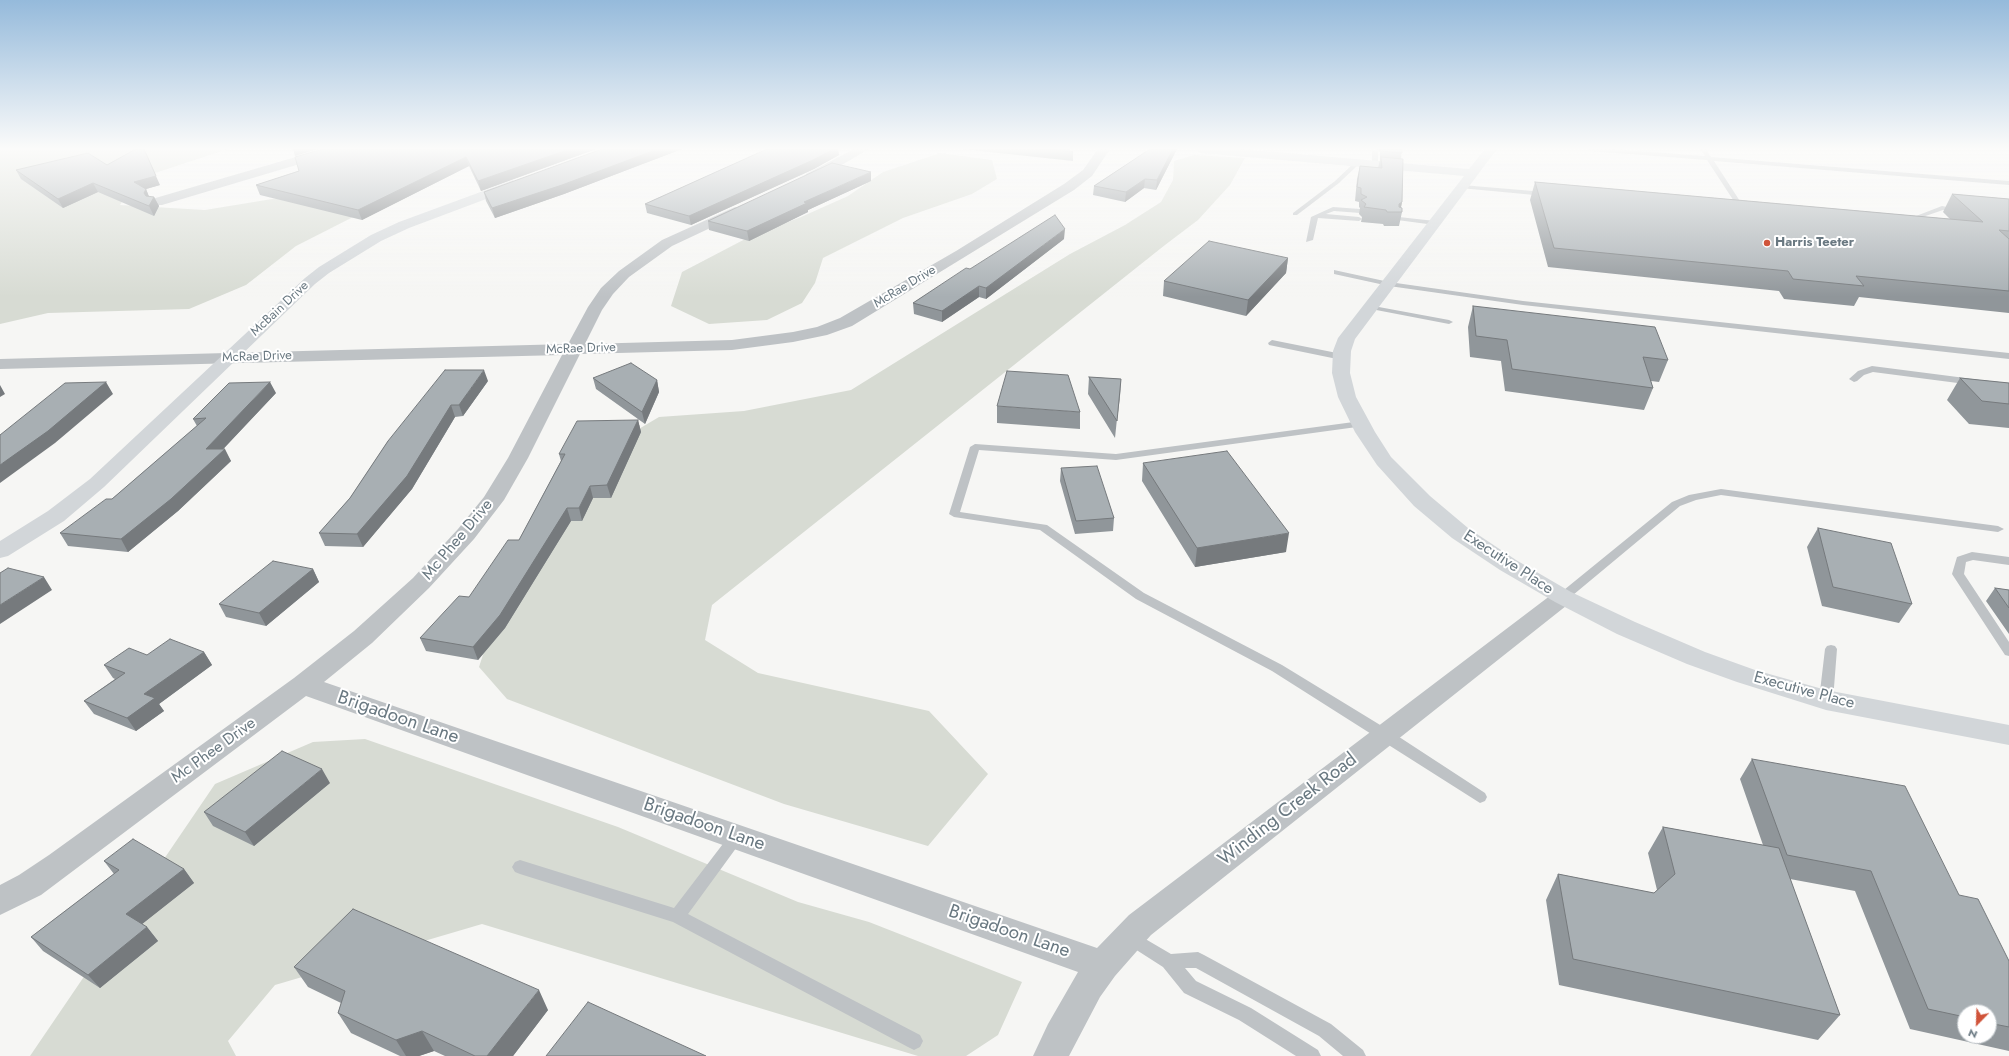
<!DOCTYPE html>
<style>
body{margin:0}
#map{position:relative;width:2009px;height:1056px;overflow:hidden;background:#f6f6f4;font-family:Jost,sans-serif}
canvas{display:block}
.north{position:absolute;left:1957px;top:1004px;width:40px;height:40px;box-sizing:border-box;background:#fff;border:1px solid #c3c9cd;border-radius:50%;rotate:203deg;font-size:11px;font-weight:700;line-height:16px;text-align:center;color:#697881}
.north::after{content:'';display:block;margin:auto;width:14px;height:18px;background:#d0543a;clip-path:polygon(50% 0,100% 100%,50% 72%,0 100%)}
</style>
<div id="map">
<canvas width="2009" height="1056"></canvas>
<div class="north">N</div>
</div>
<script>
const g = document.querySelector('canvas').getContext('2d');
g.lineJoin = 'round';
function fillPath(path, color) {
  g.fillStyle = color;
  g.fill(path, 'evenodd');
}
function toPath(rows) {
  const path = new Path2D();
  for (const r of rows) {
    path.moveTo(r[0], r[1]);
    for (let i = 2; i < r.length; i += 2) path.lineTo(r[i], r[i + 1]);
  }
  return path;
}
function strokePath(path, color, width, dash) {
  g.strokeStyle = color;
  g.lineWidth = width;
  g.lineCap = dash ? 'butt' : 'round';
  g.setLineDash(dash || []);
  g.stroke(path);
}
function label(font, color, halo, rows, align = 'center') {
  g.font = font + ' Jost,sans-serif';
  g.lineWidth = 4;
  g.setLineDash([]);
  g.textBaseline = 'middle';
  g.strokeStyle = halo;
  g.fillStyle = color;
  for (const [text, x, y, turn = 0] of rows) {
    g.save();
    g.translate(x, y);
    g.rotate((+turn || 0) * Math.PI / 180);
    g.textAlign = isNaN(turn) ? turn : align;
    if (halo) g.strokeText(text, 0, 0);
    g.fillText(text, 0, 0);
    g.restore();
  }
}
fillPath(toPath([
 [0,149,228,149,137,179,120,205,205,210,345,187,424,181,296,246,246,285,189,309,48,313,0,324],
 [940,153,992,160,997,179,972,194,903,218,823,258,815,283,802,303,767,320,709,324,671,306,682,272,749,237,801,217,848,196,883,172],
 [1194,155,1245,158,1230,185,1198,220,1165,245,712,605,705,640,758,673,929,711,988,774,928,846,784,804,507,699,479,667,495,618,605,449,659,417,744,411,851,390,1070,254,1125,225,1161,202,1173,180,1174,161],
 [365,739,618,827,798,902,869,922,1022,982,998,1035,966,1056,918,1056,482,924,275,985,228,1041,236,1056,30,1056,215,784,313,742]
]), '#d7dbd3');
fillPath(toPath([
 [1587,149,1611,149,1705,156,1700,149,1706,149,1711,157,2009,181,2009,185,1714,161,1747,212,1744,214,1741,212,1707,160,1590,151,1587,149],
 [1375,150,1378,152,1378,165,1375,167,1372,165,1372,152,1375,150],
 [1355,162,1360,163,1339,183,1297,215,1293,215,1293,213,1335,181,1355,162],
 [1462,185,1545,192,1548,194,1545,196,1460,188,1460,186,1462,185],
 [1942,206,1961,210,1958,212,1943,210,1908,222,1903,221,1942,206],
 [1333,207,1360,209,1363,211,1360,213,1334,211,1326,214,1359,217,1362,219,1359,221,1318,218,1313,240,1306,242,1311,217,1333,207],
 [1399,217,1435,221,1439,223,1435,225,1397,220,1397,218,1399,217],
 [1334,270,1389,282,1523,301,2009,353,2009,359,1523,305,1389,286,1334,274,1334,270],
 [1368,305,1449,320,1453,322,1449,324,1371,309,1368,309,1368,305],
 [1272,340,1342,354,1346,357,1342,360,1269,345,1268,343,1272,340],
 [1872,366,1973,379,1978,382,1973,385,1873,372,1864,375,1857,381,1854,382,1849,379,1858,371,1872,366],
 [1361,421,1366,424,1364,426,1116,460,979,450,960,512,1047,525,1144,593,1282,665,1390,731,1485,793,1487,797,1485,801,1480,803,1272,671,1136,599,1040,530,954,517,949,514,970,447,975,444,1116,454,1361,421],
 [1721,489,1998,526,2004,529,1998,532,1721,495,1696,500,1680,506,1567,600,1559,600,1557,597,1559,594,1672,502,1689,495,1721,489],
 [1972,552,2009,557,2009,565,1973,560,1966,562,1964,574,2009,642,2009,656,2005,655,1952,574,1957,557,1972,552],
 [1831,645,1835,646,1837,649,1833,700,1831,703,1826,705,1821,703,1819,700,1825,649,1827,646,1831,645],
 [737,830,742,832,745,836,742,840,688,914,920,1035,923,1041,920,1047,914,1050,908,1047,673,922,520,874,515,872,512,867,515,862,520,860,674,908,732,832,737,830],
 [1130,930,1171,954,1198,952,1204,955,1331,1024,1363,1050,1366,1056,1343,1056,1319,1036,1196,968,1185,968,1196,981,1251,1008,1318,1050,1321,1056,1296,1056,1239,1020,1184,993,1163,967,1124,942,1122,937,1124,932,1130,930]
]), '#bec2c5');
fillPath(toPath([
 [323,149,342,149,340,152,162,205,152,205,150,202,152,199,323,149],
 [854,149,869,149,816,180,811,181,805,177,806,174,854,149],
 [1098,149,1110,149,1092,176,1074,190,852,326,827,335,793,342,732,350,580,354,528,458,504,500,474,539,429,588,372,643,324,682,1097,948,1129,915,1555,592,1563,589,1571,592,1575,597,1571,602,1151,935,1115,976,1100,997,1069,1056,1033,1056,1048,1024,1078,972,306,696,41,895,0,915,0,885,19,875,49,855,294,678,354,631,413,578,458,529,484,497,508,458,562,355,0,369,0,359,568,344,588,307,601,288,619,271,662,240,735,207,740,208,742,211,740,214,672,246,629,277,613,294,602,310,585,344,732,340,793,332,817,327,840,318,956,251,1064,184,1083,170,1098,149]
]), '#bec2c5');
fillPath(toPath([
 [1195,149,1241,149,1469,169,1485,149,1497,149,1355,339,1351,351,1350,373,1356,397,1375,432,1391,457,1430,496,1468,528,1516,560,1571,592,1635,622,1705,652,1755,670,1826,690,2009,725,2009,745,1826,710,1737,682,1687,664,1617,634,1555,602,1500,570,1452,538,1414,506,1377,465,1355,432,1338,397,1332,373,1333,351,1338,338,1464,176,1201,153,1195,149],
 [513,180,519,184,518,187,409,228,381,241,329,273,315,284,104,487,64,521,8,556,0,558,0,541,48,511,90,479,305,278,319,267,371,235,399,222,513,180]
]), '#d2d6d9');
fillPath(toPath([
 [323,149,596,149,481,191,469,166,362,220,260,195,256,185,299,171],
 [602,149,682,149,564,194,495,218,486,201,484,192],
 [767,149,838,149,839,155,814,169,691,225,647,213,645,204],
 [962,149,1067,149,1073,152,1073,161],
 [1150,149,1177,149,1156,190,1144,188,1125,202,1093,195,1094,186],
 [1376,149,1402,149,1401,159,1402,202,1401,207,1402,212,1399,226,1384,226,1383,224,1361,222,1362,217,1359,214,1360,208,1359,207,1359,202,1355,201,1357,179,1360,166,1378,168,1380,160,1380,152],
 [107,165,160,185,146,189,149,197,154,197,159,206,154,216,98,192,63,208,21,179,16,170],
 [871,181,808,210,808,212,749,241,709,230,708,221],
 [1535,182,1950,219,1943,212,1952,194,2009,199,2009,313,1859,297,1854,306,1784,299,1779,291,1548,267,1530,200],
 [1064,239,986,299,979,297,942,322,914,314,913,303,970,269],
 [1288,258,1286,273,1246,316,1163,296,1164,281],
 [1473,306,1668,360,1659,382,1651,381,1653,388,1644,410,1505,391,1501,361,1470,357,1468,327],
 [1089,377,1121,379,1115,438,1088,394],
 [593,378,657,380,659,392,645,424,596,389],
 [1960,378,2009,383,2009,428,1969,424,1947,400],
 [488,381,463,416,455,417,412,489,363,547,325,546,319,533,350,498,388,441],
 [276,393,223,449,231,461,178,511,128,552,68,546,60,533,112,499,197,426,193,419],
 [997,406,1080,412,1080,429,997,423],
 [638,420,641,432,611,498,593,498,582,521,571,521,505,628,478,660,426,651,420,638,469,597,519,540,561,461,559,454],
 [1143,463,1286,552,1195,567,1142,481],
 [1061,468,1114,518,1113,531,1075,534,1060,481],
 [1818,528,1912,604,1899,623,1822,606,1807,547],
 [313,569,319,582,266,626,226,617,219,604],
 [1995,588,2009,590,2009,634,1986,601],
 [204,652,212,665,159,704,164,711,136,731,94,714,84,701,115,679,113,678,104,665,147,655],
 [1752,759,1959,895,2009,961,2009,1051,1910,1029,1855,891,1790,879,1840,1015,1818,1040,1559,985,1546,900,1558,874,1654,893,1657,890,1648,853,1663,827,1763,845,1740,779],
 [1965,1012,1989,1012,1989,1036,1965,1036],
 [330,783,254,846,213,826,204,812],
 [104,861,184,869,194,883,142,924,147,927,158,941,100,988,43,951,31,937,114,874],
 [294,967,548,1010,513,1056,445,1056,434,1051,419,1056,400,1056,351,1033,338,1013,341,1003,308,987]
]), '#90969a');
fillPath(toPath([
 [144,149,160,185,139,191,134,182],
 [293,149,318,149,295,156],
 [570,149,596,149,481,191,478,181],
 [658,149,682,149,564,194,495,218,492,208],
 [834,149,838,149,839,155,814,169,691,225,689,216],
 [1173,149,1177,149,1156,190,1157,180],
 [466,157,469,166,362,220,358,210],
 [871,172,871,181,808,210,808,212,749,241,747,231,804,202],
 [1145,179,1144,188,1125,202,1126,192],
 [93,183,98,192,63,208,58,199],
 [146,189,150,199,149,203,144,193],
 [154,197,159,206,154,216,149,206],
 [1402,202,1400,212,1399,204],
 [1065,229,1064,239,986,299,986,288],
 [1288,258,1286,273,1246,316,1248,300],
 [979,286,979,297,942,322,942,311],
 [484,370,488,381,463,416,459,405],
 [1121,379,1120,396,1115,438,1117,421],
 [657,380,659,392,645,424,642,412],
 [106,382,113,394,55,443,0,483,0,465],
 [270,382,276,393,212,461,206,449],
 [0,385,5,394,0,397],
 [451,405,455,417,412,489,363,547,357,534],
 [638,420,641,432,611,498,607,485],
 [225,449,231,461,178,511,128,552,121,539],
 [590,486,593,498,582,521,579,508],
 [567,508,571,521,505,628,478,660,473,647],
 [1289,533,1286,552,1195,567,1197,548],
 [313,569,319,582,266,626,259,613],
 [44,577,52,590,0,624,0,605],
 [204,652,212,665,159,704,164,711,136,731,127,718,144,694],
 [322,769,330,783,254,846,245,832],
 [184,869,194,883,137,928,126,914],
 [147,927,158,941,100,988,88,975],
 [539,990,548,1010,513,1056,487,1056],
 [422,1031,434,1051,419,1056,406,1056,396,1040]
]), '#767a7d');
const building = toPath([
 [136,149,144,149,156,176,134,182,146,189,144,193,146,196,154,197,149,206,93,183,58,199,16,170,88,153,107,165,136,149],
 [323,149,570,149,478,181,466,157,358,210,256,185,299,171,295,157,323,149],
 [602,149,658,149,562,185,492,208,484,192,602,149],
 [767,149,834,149,813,160,689,216,645,204,767,149],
 [1041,149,1067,149,1073,152,1041,149],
 [1150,149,1173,149,1157,180,1145,179,1126,192,1094,186,1150,149],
 [1381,149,1402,149,1402,153,1381,151,1381,149],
 [1381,157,1403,159,1402,202,1399,204,1399,207,1402,208,1402,212,1387,212,1386,210,1364,207,1366,204,1361,200,1367,197,1361,194,1361,188,1357,187,1360,166,1382,168,1381,157],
 [832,163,871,172,804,202,807,203,747,231,708,221,832,163],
 [1535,182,1983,222,1952,194,2009,199,2009,231,1999,230,2009,239,2009,291,1856,276,1864,286,1793,279,1788,271,1554,248,1535,182],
 [1055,215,1065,229,986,288,979,286,942,311,913,303,966,268,970,269,1055,215],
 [1209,241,1288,258,1248,300,1164,281,1209,241],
 [1473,306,1655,327,1668,360,1643,357,1653,388,1512,369,1507,340,1476,336,1473,306],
 [631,363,657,380,642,412,593,378,631,363],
 [445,370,484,370,459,405,451,405,407,476,357,534,319,533,350,498,388,441,445,370],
 [1007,371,1068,375,1080,412,997,406,1007,371],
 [1089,377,1121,379,1117,421,1089,377],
 [1960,378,2009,383,2009,404,1982,401,1960,378],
 [106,382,48,431,0,465,0,435,65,383,106,382],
 [270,382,206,449,225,449,171,499,121,539,60,533,106,499,112,499,206,418,193,419,229,383,270,382],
 [638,420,607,485,590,486,579,508,567,508,500,615,473,647,420,638,459,596,469,597,508,540,519,540,565,454,559,454,577,421,638,420],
 [1227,451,1289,533,1197,548,1143,463,1227,451],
 [1097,466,1114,518,1076,521,1061,468,1097,466],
 [1818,528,1891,543,1912,604,1833,587,1818,528],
 [273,561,313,569,259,613,219,604,273,561],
 [8,568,44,577,0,605,0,573,8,568],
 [1995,588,2009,590,2009,608,1995,588],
 [170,639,204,652,144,694,155,698,127,718,84,701,125,673,104,665,129,648,147,655,170,639],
 [282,751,322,769,245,832,204,812,282,751],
 [1752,759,1905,786,1959,895,1978,899,2009,961,2009,1027,1989,1023,1989,1012,1965,1012,1965,1017,1928,1009,1871,871,1787,855,1752,759],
 [1663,827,1779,848,1840,1015,1573,959,1558,874,1654,893,1675,874,1663,827],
 [133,839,184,869,126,914,147,927,88,975,31,937,119,870,104,861,133,839],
 [353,909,539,990,487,1056,475,1056,422,1031,396,1040,338,1013,345,991,294,967,353,909],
 [588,1002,706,1056,546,1056,588,1002]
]);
fillPath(building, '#a8afb3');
strokePath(building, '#767a7d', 1);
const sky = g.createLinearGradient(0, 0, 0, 297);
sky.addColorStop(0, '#95badb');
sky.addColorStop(0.5, '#fbfbfa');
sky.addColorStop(1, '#fbfbfa00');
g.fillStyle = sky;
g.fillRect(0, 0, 2009, 297);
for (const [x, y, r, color] of [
 [1767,243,4,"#d0543a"]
]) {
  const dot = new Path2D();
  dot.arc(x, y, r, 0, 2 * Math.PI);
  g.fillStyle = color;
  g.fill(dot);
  strokePath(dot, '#fff', 1.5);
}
label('bold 13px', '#697881', '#fff', [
 ["Harris Teeter",1775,243]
], 'left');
label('13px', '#697881', '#fff', [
 ["McRae Drive",905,287,-31],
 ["McBain Drive",280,309,-43],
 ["McRae Drive",581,349,-2],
 ["McRae Drive",257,357,-2]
]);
label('16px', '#697881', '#fff', [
 ["Mc Phee Drive",458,540,-50],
 ["Executive Place",1508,563,33],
 ["Executive Place",1804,691,15],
 ["Mc Phee Drive",214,751,-36]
]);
label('19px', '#697881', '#fff', [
 ["Brigadoon Lane",398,718,19],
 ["Winding Creek Road",1288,810,-38],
 ["Brigadoon Lane",704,825,19],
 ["Brigadoon Lane",1009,932,19]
]);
</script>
